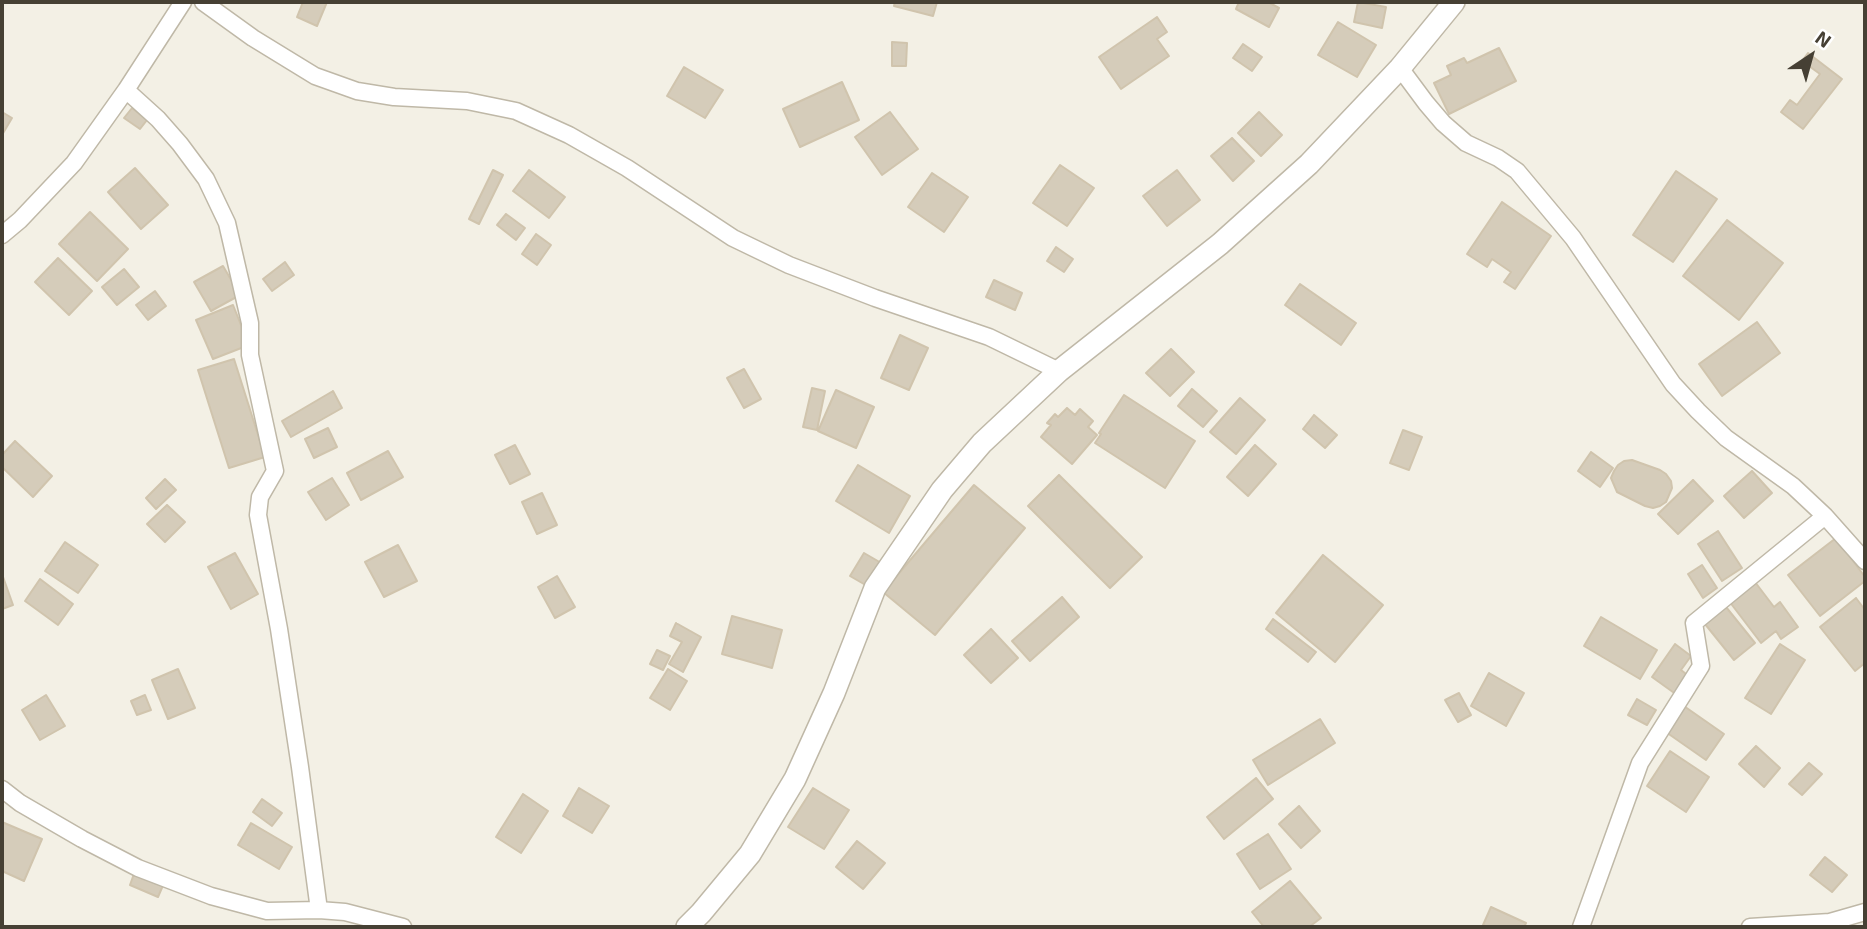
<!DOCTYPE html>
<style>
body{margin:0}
#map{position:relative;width:1867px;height:929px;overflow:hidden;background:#f3f0e5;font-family:"Exo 2",sans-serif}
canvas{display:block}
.frame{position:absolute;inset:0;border:4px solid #464034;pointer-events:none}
.north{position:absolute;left:1776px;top:21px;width:70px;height:70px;-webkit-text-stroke:5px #fff;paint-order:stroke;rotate:36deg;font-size:19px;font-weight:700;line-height:28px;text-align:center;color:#464034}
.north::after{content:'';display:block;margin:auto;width:24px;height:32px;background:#464034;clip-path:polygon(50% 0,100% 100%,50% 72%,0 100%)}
</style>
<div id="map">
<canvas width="1867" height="929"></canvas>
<div class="frame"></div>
<div class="north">N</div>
</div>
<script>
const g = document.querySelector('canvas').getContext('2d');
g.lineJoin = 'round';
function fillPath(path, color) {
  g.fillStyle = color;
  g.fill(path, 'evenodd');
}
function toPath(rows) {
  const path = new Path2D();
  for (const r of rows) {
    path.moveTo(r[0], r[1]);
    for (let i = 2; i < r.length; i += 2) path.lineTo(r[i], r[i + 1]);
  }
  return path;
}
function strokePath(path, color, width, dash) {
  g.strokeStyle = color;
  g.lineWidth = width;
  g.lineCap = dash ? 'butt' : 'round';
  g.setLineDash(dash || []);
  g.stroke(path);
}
const building = toPath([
 [303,2,327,2,317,26,297,17,303,2],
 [895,2,937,2,933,16,894,6,895,2],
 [1239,2,1268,2,1279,8,1269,27,1236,9,1239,2],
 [1358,2,1386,7,1382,28,1354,22,1358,2],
 [1157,17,1167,32,1157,39,1169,56,1121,89,1099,57,1157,17],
 [1338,22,1376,45,1357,77,1318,55,1338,22],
 [892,42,907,43,906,66,892,66,892,42],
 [1243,44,1262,57,1252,71,1233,58,1243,44],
 [1499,48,1516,81,1449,114,1434,83,1451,75,1447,66,1464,58,1467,63,1499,48],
 [1808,53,1842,79,1803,129,1781,112,1790,100,1797,105,1820,74,1802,61,1808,53],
 [684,67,723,90,705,118,667,96,684,67],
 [842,82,859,120,800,147,783,109,842,82],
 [132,108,147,120,140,129,124,118,132,108],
 [2,112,12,118,2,135,2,112],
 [890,112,918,149,882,175,855,137,890,112],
 [1259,112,1282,135,1261,156,1238,133,1259,112],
 [1232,138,1254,161,1233,181,1211,156,1232,138],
 [1060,165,1094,188,1067,226,1033,203,1060,165],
 [135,168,168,205,141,229,108,192,135,168],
 [493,170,503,175,479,224,469,219,493,170],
 [529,170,565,197,549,218,513,191,529,170],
 [1177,170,1200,200,1167,226,1143,196,1177,170],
 [1676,171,1717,199,1673,262,1633,235,1676,171],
 [932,173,968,197,944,232,908,207,932,173],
 [1502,202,1551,236,1515,289,1504,282,1511,272,1492,259,1487,267,1467,254,1502,202],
 [90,212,128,249,97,281,59,244,90,212],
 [506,214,525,228,516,240,497,225,506,214],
 [1727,220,1783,263,1739,320,1683,276,1727,220],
 [536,234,551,245,537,265,522,254,536,234],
 [1056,247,1073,259,1064,272,1047,261,1056,247],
 [58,258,92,291,69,315,35,282,58,258],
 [285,262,294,275,272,291,263,279,285,262],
 [223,266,240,295,211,311,194,282,223,266],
 [124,269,139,287,117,305,102,287,124,269],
 [994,280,1022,293,1015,310,986,297,994,280],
 [1300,284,1356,323,1341,345,1285,305,1300,284],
 [155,291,166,306,148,320,136,305,155,291],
 [233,305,249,345,213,359,196,320,233,305],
 [1757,322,1780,353,1722,396,1699,364,1757,322],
 [900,335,928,348,909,390,881,378,900,335],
 [1171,349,1194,372,1170,396,1146,373,1171,349],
 [234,359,265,457,229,468,198,370,234,359],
 [744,369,761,399,744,408,727,378,744,369],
 [812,388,825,391,817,430,803,427,812,388],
 [1192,389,1217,411,1203,427,1178,406,1192,389],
 [836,390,874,407,856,448,818,431,836,390],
 [333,391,342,408,291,437,282,421,333,391],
 [1124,395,1195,441,1165,488,1095,443,1101,434,1099,433,1124,395],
 [1240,398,1265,420,1236,454,1210,432,1240,398],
 [1067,408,1075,415,1080,409,1093,421,1088,427,1097,435,1072,464,1041,437,1051,425,1047,423,1055,414,1058,417,1067,408],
 [1314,415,1337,435,1325,448,1303,429,1314,415],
 [328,428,337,447,314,458,305,439,328,428],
 [1403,430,1422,437,1409,470,1390,463,1403,430],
 [15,441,52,476,33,497,2,467,2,455,15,441],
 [515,445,530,474,510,484,495,455,515,445],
 [1255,445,1276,464,1248,496,1227,477,1255,445],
 [388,451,403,477,361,500,347,473,388,451],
 [1591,452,1613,468,1600,487,1578,471,1591,452],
 [1632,460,1660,470,1666,474,1671,481,1672,488,1666,502,1660,506,1653,508,1645,506,1617,492,1611,478,1614,471,1618,465,1624,461,1632,460],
 [858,465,910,496,889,533,836,501,858,465],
 [1752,471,1772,493,1744,518,1724,496,1752,471],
 [1059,475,1142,557,1110,588,1028,506,1059,475],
 [332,478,349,505,326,520,308,492,332,478],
 [165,479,176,490,156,509,146,498,165,479],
 [1693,480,1713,501,1678,534,1658,514,1693,480],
 [974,485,1025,528,935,635,883,592,974,485],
 [542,493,557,525,537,534,522,502,542,493],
 [167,505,185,522,165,542,147,524,167,505],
 [1718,531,1742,568,1722,581,1698,544,1718,531],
 [1836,538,1865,577,1865,581,1820,616,1788,575,1836,538],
 [65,542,98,565,78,593,45,571,65,542],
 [398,545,417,581,384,597,365,562,398,545],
 [235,553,258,594,231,609,208,567,235,553],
 [864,553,883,564,869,587,850,576,864,553],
 [1323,555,1383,605,1335,662,1276,613,1323,555],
 [1702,565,1717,588,1703,598,1688,574,1702,565],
 [2,574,13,605,2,609,2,574],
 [557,576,575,607,555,618,538,587,557,576],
 [40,579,73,604,58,625,25,601,40,579],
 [1755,582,1774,607,1780,602,1798,627,1781,639,1776,631,1761,643,1729,601,1755,582],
 [1062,597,1079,617,1030,661,1012,641,1062,597],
 [1856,598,1865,610,1865,663,1855,671,1820,627,1856,598],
 [1726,607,1755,643,1734,660,1705,624,1726,607],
 [732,616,782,630,772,668,722,654,732,616],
 [1601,617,1657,650,1640,679,1584,646,1601,617],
 [1273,619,1316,652,1308,662,1266,629,1273,619],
 [676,623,701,637,683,672,669,664,682,642,670,636,676,623],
 [991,629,1018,658,991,683,964,655,991,629],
 [1675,644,1691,656,1681,670,1690,677,1677,695,1652,677,1675,644],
 [1780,644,1805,660,1771,714,1745,698,1780,644],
 [657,650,670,656,663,670,650,664,657,650],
 [178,669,195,708,168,719,152,680,178,669],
 [668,669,687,681,670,710,650,698,668,669],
 [1489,673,1524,693,1506,726,1471,706,1489,673],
 [1459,693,1471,715,1458,722,1445,700,1459,693],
 [46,695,65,726,40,740,22,710,46,695],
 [145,695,151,710,137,715,131,701,145,695],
 [1637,699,1656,710,1647,725,1628,715,1637,699],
 [1681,704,1724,734,1706,760,1663,730,1681,704],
 [1320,719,1335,743,1268,785,1253,760,1320,719],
 [1756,746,1780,768,1764,787,1739,764,1756,746],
 [1670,751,1709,777,1686,812,1647,786,1670,751],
 [1809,763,1822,774,1802,795,1789,784,1809,763],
 [1256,778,1273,799,1224,839,1207,817,1256,778],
 [579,788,609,806,592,833,563,816,579,788],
 [813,788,849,810,824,849,788,827,813,788],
 [523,794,548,811,521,853,496,837,523,794],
 [262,799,282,813,272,826,253,812,262,799],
 [1299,806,1320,831,1301,848,1279,824,1299,806],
 [2,822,42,839,24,881,2,871,2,822],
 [251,823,292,847,279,869,238,845,251,823],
 [1268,834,1291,869,1260,889,1237,854,1268,834],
 [857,841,885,863,863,889,836,867,857,841],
 [1825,857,1847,875,1832,892,1810,875,1825,857],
 [135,871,164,883,158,897,130,885,135,871],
 [1290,881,1321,918,1309,927,1264,927,1252,912,1290,881],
 [1491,907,1526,923,1524,927,1487,927,1483,925,1491,907]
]);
fillPath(building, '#d5ccba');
strokePath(building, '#d0c4ad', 2);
const minor = toPath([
 [203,2,253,38,315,76,357,91,394,97,467,101,516,111,569,135,627,168,733,238,789,265,875,298,989,337,1059,371],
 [1400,68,1426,103,1443,123,1466,143,1498,158,1517,171,1573,238,1673,384,1698,411,1726,438,1793,486,1825,516,1865,561],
 [126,90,158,119,180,144,206,179,227,223,250,323,250,355,275,471,260,497,258,515,279,629,300,767,319,910],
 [2,235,20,220,74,163,126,90,183,2],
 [2,789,20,803,82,839,138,868,211,896,267,911,319,910,345,912,403,927],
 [1581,927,1640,763,1701,666,1694,623,1825,516],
 [1750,927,1830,922,1865,912]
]);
const tertiary = toPath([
 [687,927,701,913,750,854,795,779,834,693,875,588,942,490,982,443,1059,371,1220,244,1309,164,1400,68,1454,2]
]);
strokePath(minor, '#bfb8a7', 19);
strokePath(tertiary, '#bfb8a7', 24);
strokePath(minor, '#fff', 16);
strokePath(tertiary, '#fff', 21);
</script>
